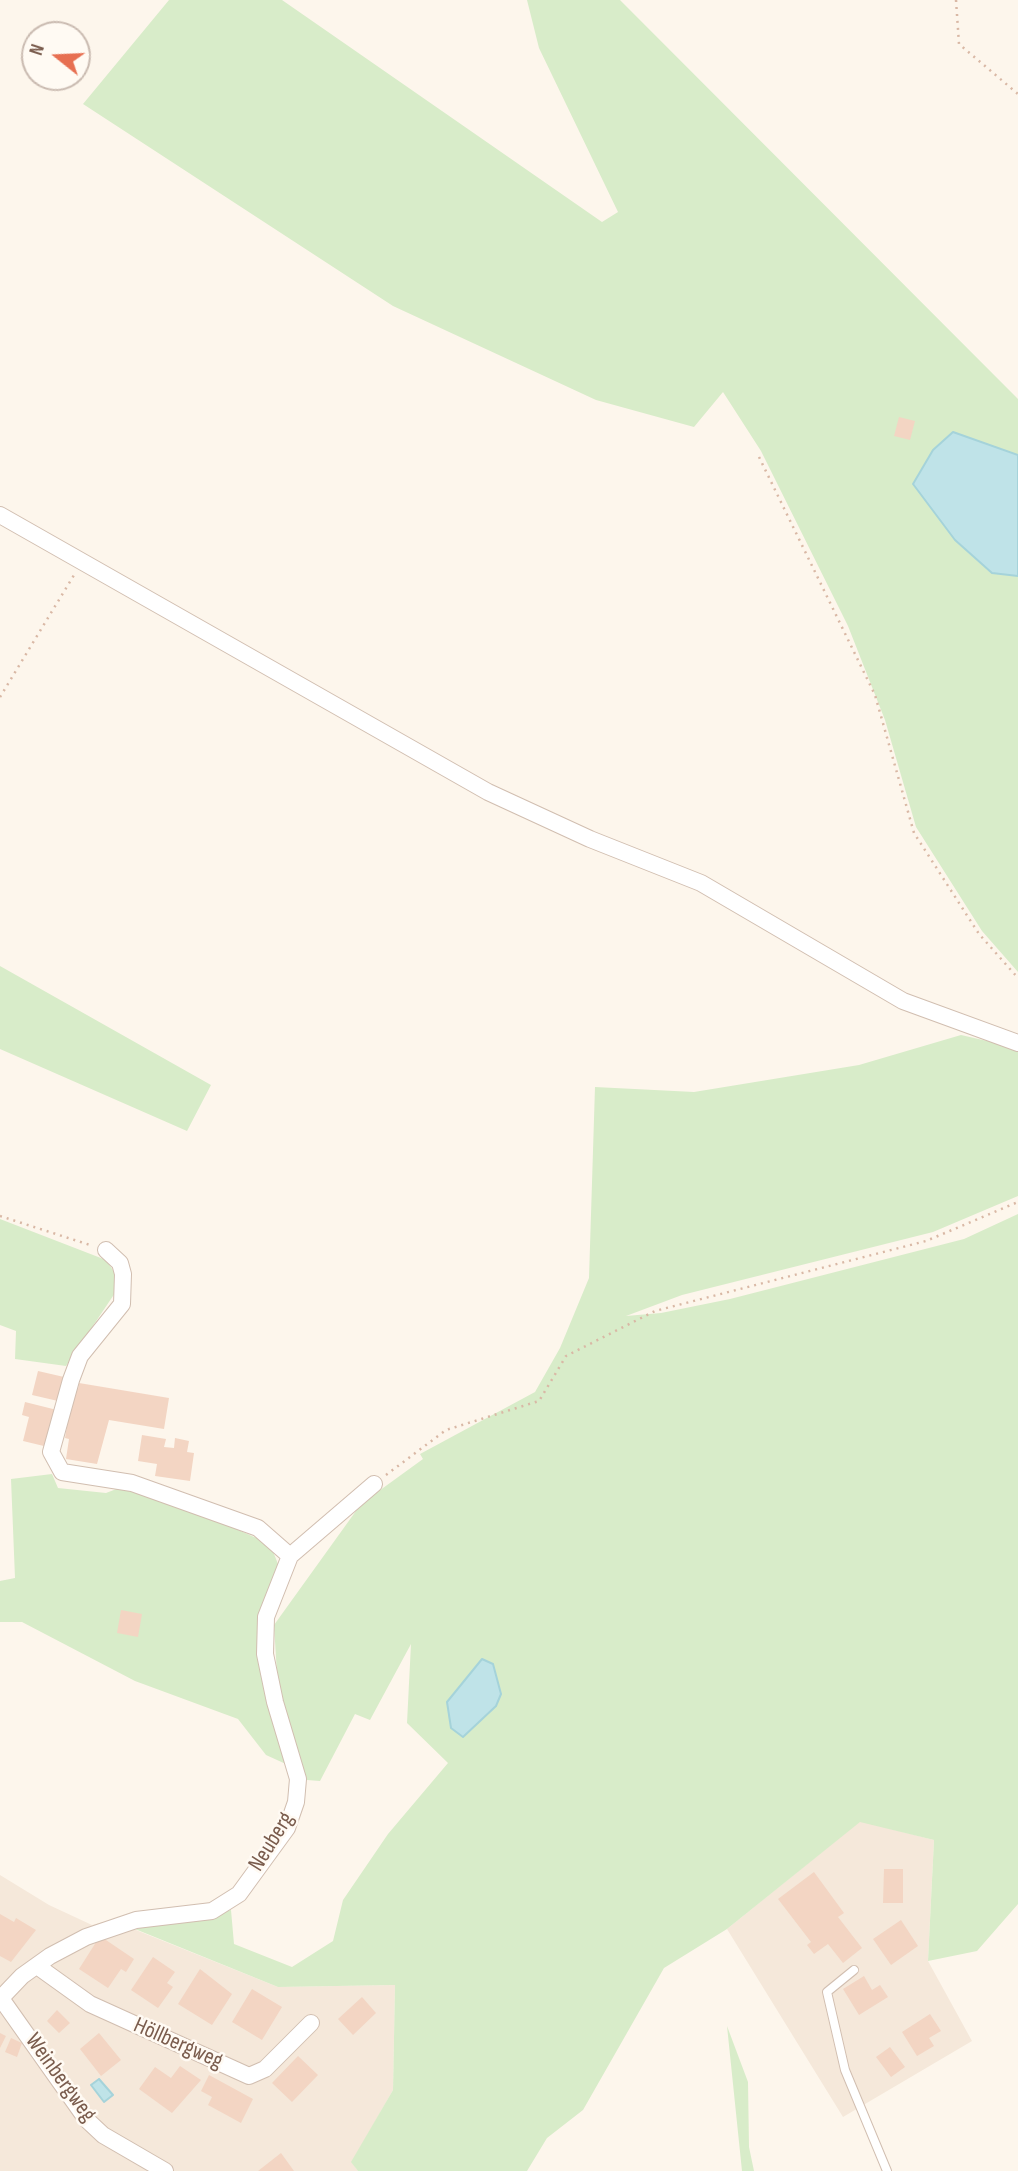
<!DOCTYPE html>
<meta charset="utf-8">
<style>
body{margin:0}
#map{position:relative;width:1018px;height:2171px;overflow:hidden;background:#fdf6ec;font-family:"Sofia Sans Condensed",sans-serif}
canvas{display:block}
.north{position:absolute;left:21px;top:21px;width:70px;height:70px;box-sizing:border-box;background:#fffaf3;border:2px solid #cabbb1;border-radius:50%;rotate:288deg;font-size:19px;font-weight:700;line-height:28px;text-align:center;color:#7a5c4d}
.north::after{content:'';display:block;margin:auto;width:24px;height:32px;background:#e76f51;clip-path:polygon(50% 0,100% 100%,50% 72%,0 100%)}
</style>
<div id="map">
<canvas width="1018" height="2171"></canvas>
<div class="north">N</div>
</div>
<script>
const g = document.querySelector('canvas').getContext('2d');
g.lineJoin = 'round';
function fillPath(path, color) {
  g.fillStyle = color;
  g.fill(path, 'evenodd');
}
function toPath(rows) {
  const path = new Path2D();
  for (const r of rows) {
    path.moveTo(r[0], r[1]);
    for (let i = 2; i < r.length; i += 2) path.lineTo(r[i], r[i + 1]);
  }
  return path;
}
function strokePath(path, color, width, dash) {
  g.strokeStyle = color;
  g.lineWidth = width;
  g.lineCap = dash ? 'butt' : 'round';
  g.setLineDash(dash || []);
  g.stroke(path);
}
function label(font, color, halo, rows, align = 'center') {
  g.font = font + ' "Sofia Sans Condensed",sans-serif';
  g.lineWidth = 5;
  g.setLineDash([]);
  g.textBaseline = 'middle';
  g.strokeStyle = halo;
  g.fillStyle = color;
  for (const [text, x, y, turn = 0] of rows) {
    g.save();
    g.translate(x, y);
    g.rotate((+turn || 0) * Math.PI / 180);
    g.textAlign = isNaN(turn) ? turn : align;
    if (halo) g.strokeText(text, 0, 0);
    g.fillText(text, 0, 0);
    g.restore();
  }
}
fillPath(toPath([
 [860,1821,934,1840,928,1961,972,2041,843,2117,727,1929],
 [0,1875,49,1905,92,1925,111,1920,278,1987,395,1985,393,2090,352,2162,358,2171,0,2171]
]), '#f5e8da');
fillPath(toPath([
 [169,0,282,0,602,222,618,212,539,48,527,0,620,0,1018,399,1018,455,953,432,992,573,1018,576,1018,972,982,931,916,827,885,720,848,626,761,451,723,392,694,427,596,400,393,306,83,104],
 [0,966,211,1085,187,1131,0,1049],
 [961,1035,1018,1048,1018,1196,933,1232,682,1295,626,1316,661,1313,730,1299,964,1239,1018,1214,1018,1904,977,1951,928,1961,934,1840,860,1822,727,1929,664,1968,583,2110,547,2138,527,2171,358,2171,351,2162,393,2090,395,1985,278,1987,135,1929,231,1910,234,1944,292,1967,333,1941,343,1900,388,1834,448,1763,407,1723,411,1644,370,1720,355,1714,320,1781,307,1780,278,1690,274,1625,361,1504,423,1459,420,1454,535,1392,560,1348,589,1278,595,1087,694,1092,859,1065],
 [493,1664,501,1694,496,1706,462,1737],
 [0,1219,106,1260,117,1276,117,1290,66,1366,15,1359,16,1331,0,1325],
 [52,1474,58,1488,106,1493,132,1483,270,1544,280,1569,258,1617,259,1659,288,1765,266,1755,238,1719,135,1681,22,1622,0,1622,0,1581,15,1578,11,1479],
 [727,2026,748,2082,749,2147,754,2171,742,2171]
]), '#d8ecc9');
const water = toPath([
 [953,432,1018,455,1018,576,992,573,955,540,913,484,933,450,953,432],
 [482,1659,493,1664,501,1694,496,1706,463,1737,451,1728,447,1702,482,1659],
 [99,2079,113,2095,104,2102,91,2085,99,2079]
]);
fillPath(water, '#bfe3e8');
strokePath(water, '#a5d3da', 2);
fillPath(toPath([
 [899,417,915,421,910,440,894,436],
 [38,1371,64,1377,58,1401,32,1395],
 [79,1383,169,1398,164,1429,109,1420,97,1464,66,1459,69,1439,65,1438,73,1388,78,1389],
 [25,1402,57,1410,48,1447,23,1441,29,1417,22,1415],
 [142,1435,166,1439,164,1447,174,1448,175,1438,189,1441,187,1452,194,1453,190,1481,155,1476,157,1464,138,1461],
 [121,1610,142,1614,138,1637,117,1633],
 [884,1869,903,1869,903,1903,883,1903],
 [814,1872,844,1913,838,1917,862,1948,843,1963,828,1944,814,1954,807,1945,811,1942,778,1899],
 [0,1914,14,1922,16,1918,36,1930,11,1962,0,1956],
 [901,1920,918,1946,891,1965,873,1939],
 [100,1936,134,1959,126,1972,121,1969,108,1988,79,1969],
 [153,1957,175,1972,167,1983,173,1987,158,2008,131,1990],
 [200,1969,232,1994,212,2025,178,2004],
 [864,1976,872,1990,880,1985,888,1997,859,2015,843,1989],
 [252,1989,282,2007,262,2040,232,2022],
 [362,1997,376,2013,353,2035,338,2019],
 [57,2010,70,2023,59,2033,47,2021],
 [930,2014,941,2031,929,2038,934,2046,917,2056,902,2032],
 [0,2033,6,2036,0,2048],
 [99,2033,121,2060,101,2076,80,2049],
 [11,2038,22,2043,17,2057,5,2052],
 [890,2047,905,2067,891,2077,876,2057],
 [298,2056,318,2075,292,2102,272,2083],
 [180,2066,201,2080,172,2113,139,2089,155,2067,171,2078],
 [209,2075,253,2099,241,2123,208,2105,212,2097,201,2091],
 [281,2153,294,2171,258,2171]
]), '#f3d5c3');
const service = toPath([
 [854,1970,827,1992,845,2070,887,2171]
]);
const minor = toPath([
 [0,515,488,792,590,839,701,883,903,1001,1018,1043],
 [106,1250,120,1263,123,1274,122,1304,80,1356,71,1380,51,1452,62,1472,132,1483,258,1528,290,1556],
 [37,1966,90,2004,249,2076,265,2069,311,2023],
 [0,1997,87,2120,103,2135,165,2171],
 [1,1998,22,1976,50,1956,86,1937,136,1920,212,1911,239,1894,287,1828,296,1802,298,1779,275,1702,265,1654,266,1617,290,1556,374,1484]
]);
strokePath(service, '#d1beb0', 10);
strokePath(minor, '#d1beb0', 18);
strokePath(toPath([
 [956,0,959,44,1018,94],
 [759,457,875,695,914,833,979,934,1018,978],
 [0,697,74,575],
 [0,1216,90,1245],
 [386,1475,446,1430,539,1401,566,1356,655,1311,926,1241,1018,1202]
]), '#d9b8a5', 2.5, [2, 5]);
strokePath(service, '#fff', 8);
strokePath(minor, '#fff', 16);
label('23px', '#7a5c4d', '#fffaf3', [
 ["Neuberg",272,1842,-58],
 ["Höllbergweg",178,2044,24],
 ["Weinbergweg",60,2078,54]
]);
</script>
